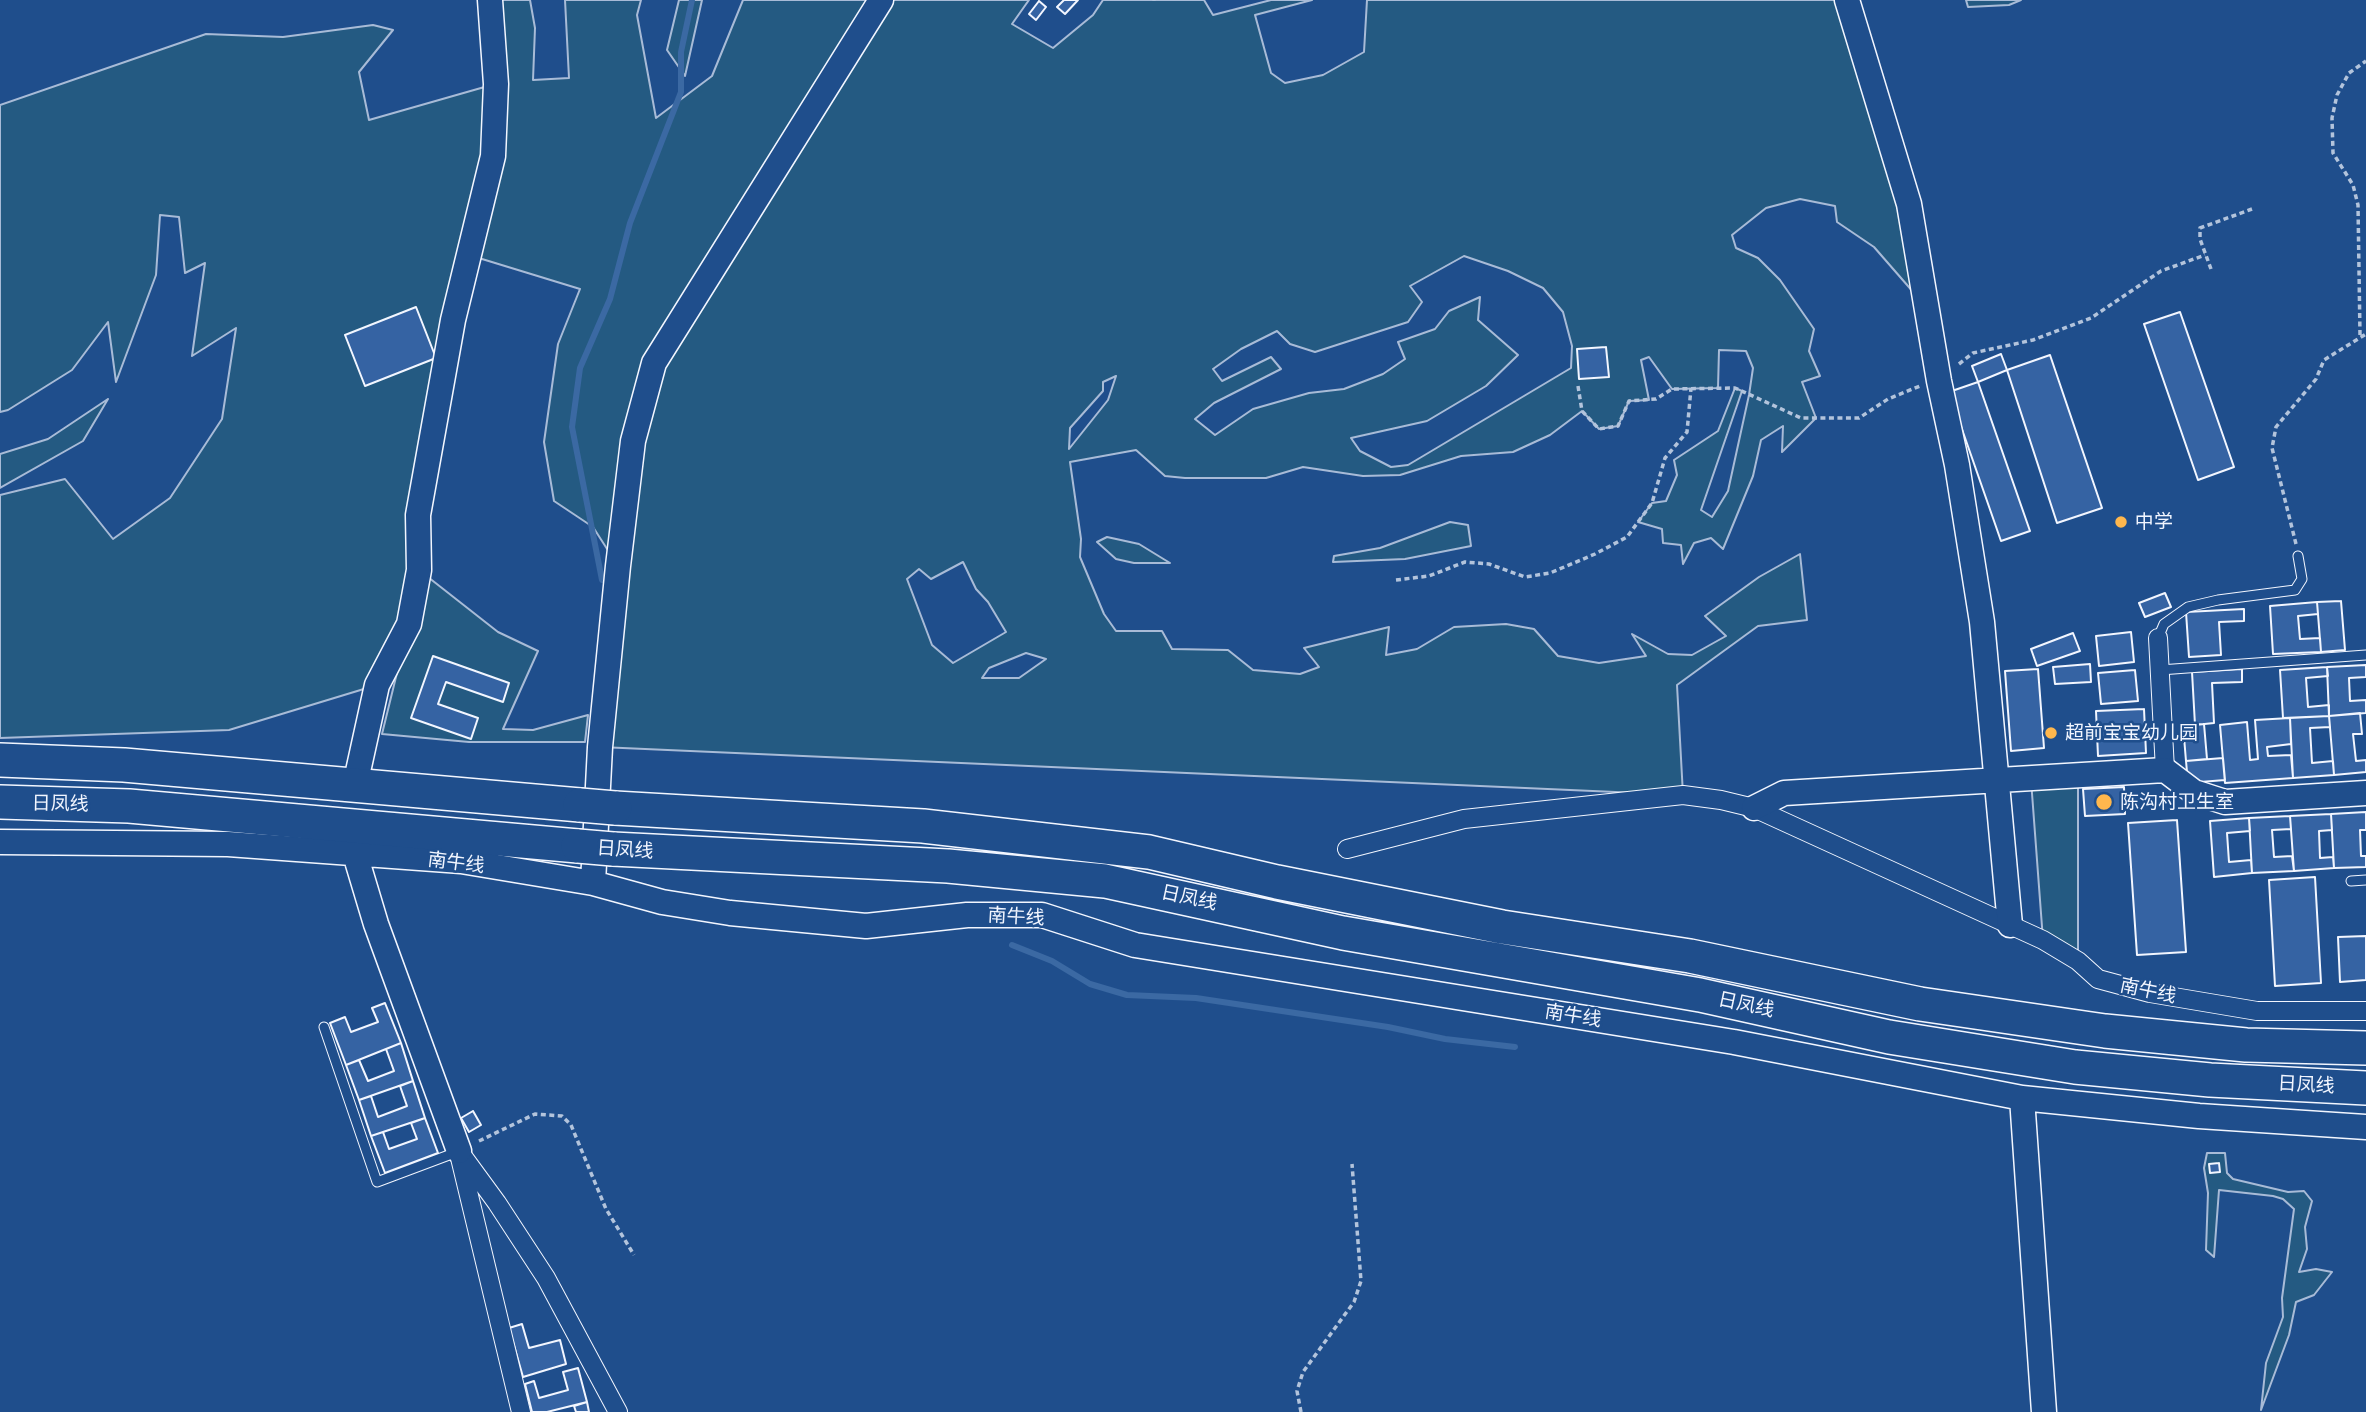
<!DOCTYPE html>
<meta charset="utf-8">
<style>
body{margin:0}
canvas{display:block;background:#1f4e8c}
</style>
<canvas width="2366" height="1412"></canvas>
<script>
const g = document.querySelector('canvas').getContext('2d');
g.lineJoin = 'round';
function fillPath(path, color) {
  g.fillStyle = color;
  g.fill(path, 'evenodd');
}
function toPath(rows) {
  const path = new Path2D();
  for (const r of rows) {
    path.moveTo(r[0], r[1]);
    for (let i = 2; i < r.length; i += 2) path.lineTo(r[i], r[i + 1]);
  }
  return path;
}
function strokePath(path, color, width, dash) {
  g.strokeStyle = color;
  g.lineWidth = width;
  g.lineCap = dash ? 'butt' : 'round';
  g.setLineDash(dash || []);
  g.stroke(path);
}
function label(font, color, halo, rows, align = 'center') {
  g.font = font + ' Raleway,"Noto Sans SC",sans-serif';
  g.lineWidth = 5;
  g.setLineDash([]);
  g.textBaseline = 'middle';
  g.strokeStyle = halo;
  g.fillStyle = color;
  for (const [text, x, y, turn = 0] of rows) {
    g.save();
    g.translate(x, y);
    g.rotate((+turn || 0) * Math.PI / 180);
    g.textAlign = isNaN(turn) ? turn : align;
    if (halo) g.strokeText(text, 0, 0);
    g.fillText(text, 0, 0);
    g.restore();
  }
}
const green = toPath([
 [490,0,530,0,535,28,533,80,569,78,565,0,641,0,637,15,656,118,712,76,743,0,1029,0,1012,24,1053,48,1093,15,1103,0,1204,0,1213,15,1271,0,1312,0,1255,15,1271,73,1285,83,1323,75,1364,52,1367,0,1847,0,1928,309,1874,247,1837,222,1835,206,1800,199,1766,208,1732,235,1736,248,1758,258,1780,280,1814,329,1809,351,1820,376,1802,382,1816,418,1782,452,1783,426,1761,440,1753,476,1723,549,1711,538,1694,543,1683,564,1681,545,1663,543,1662,529,1638,522,1652,503,1666,501,1677,475,1674,460,1718,431,1735,388,1742,391,1701,510,1712,517,1728,491,1749,395,1753,368,1746,351,1719,350,1718,388,1672,389,1649,357,1641,360,1649,400,1629,401,1618,426,1599,429,1582,411,1550,435,1513,452,1461,456,1400,475,1363,476,1303,467,1266,478,1185,478,1165,476,1136,450,1070,462,1081,539,1080,557,1104,614,1116,631,1162,631,1172,649,1228,650,1253,670,1300,674,1319,667,1304,648,1389,627,1386,655,1417,649,1454,627,1506,624,1534,629,1558,656,1599,663,1646,656,1632,634,1668,654,1692,655,1726,636,1705,616,1759,577,1800,554,1807,620,1758,626,1677,685,1683,795,600,747,618,566,593,527,554,501,544,442,558,344,580,289,469,255,419,570,498,632,538,651,503,729,533,730,588,715,585,742,469,742,382,734,408,628,377,685,229,730,0,738,0,495,65,479,113,539,170,498,222,419,236,328,192,356,205,263,185,273,179,217,160,215,156,275,116,382,108,322,72,370,8,410,0,412,0,105,206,34,283,37,373,25,393,30,359,72,369,120,495,84,490,0],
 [1464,256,1508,271,1543,288,1563,312,1572,346,1571,368,1408,465,1391,467,1360,451,1351,438,1427,421,1486,386,1518,355,1478,320,1480,297,1449,311,1435,329,1398,342,1405,359,1383,374,1344,389,1309,393,1253,409,1215,435,1195,419,1214,403,1281,369,1271,357,1222,381,1213,369,1241,349,1277,331,1290,344,1315,352,1408,322,1422,302,1410,286,1464,256],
 [1116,376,1108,400,1069,449,1070,428,1103,391,1103,382,1116,376],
 [963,562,976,589,988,602,1006,632,953,663,932,645,907,579,919,569,931,579,963,562],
 [1026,653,1046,659,1019,678,982,678,989,668,1026,653],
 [679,0,702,0,685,76,667,50,679,0],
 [1966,0,2021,0,2009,5,1968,7,1966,0],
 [108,399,83,441,0,488,0,454,48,439,108,399],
 [1450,522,1468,525,1471,546,1405,559,1333,562,1334,556,1380,548,1450,522],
 [1107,537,1139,544,1170,563,1134,563,1116,559,1097,542,1107,537],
 [2078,777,2078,961,2043,940,2031,780,2078,777],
 [2207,1153,2225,1153,2227,1173,2233,1179,2288,1192,2304,1191,2312,1201,2305,1227,2307,1249,2299,1272,2316,1269,2332,1272,2314,1295,2296,1302,2289,1335,2261,1410,2266,1363,2283,1317,2282,1298,2294,1209,2283,1199,2273,1196,2219,1190,2214,1257,2206,1250,2208,1193,2204,1168,2207,1153]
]);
fillPath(green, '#245a82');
strokePath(green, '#a8bbd7', 2);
strokePath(toPath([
 [602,580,572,427,580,368,610,299,630,223,681,92,681,52,692,0],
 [1012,945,1052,961,1090,984,1127,995,1196,998,1388,1027,1445,1039,1515,1047]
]), '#3b69a3', 6);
const building = toPath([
 [1064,0,1078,0,1065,14,1057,7,1064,0],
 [1039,1,1046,7,1036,20,1029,14,1039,1],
 [416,307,436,358,365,386,345,335,416,307],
 [2180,312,2234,467,2198,480,2144,324,2180,312],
 [1606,347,1609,377,1579,379,1577,349,1606,347],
 [2001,354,2007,370,1978,382,1972,366,2001,354],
 [2050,355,2102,508,2057,523,2007,370,2050,355],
 [1978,382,2030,531,2001,541,1949,392,1978,382],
 [2165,593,2171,607,2145,617,2139,603,2165,593],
 [2341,601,2345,650,2321,652,2317,602,2341,601],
 [2317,602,2318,614,2298,616,2300,639,2320,638,2321,652,2273,654,2270,606,2317,602],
 [2244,609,2244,621,2219,622,2221,655,2189,657,2186,612,2244,609],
 [2131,632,2134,662,2099,666,2096,636,2131,632],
 [2073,633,2080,651,2037,666,2031,649,2073,633],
 [433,656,509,683,503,702,446,682,438,704,478,718,471,739,411,718,433,656],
 [2090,664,2091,682,2055,684,2053,667,2090,664],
 [2366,665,2366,677,2349,678,2350,701,2366,700,2366,713,2329,716,2327,667,2366,665],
 [2327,667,2328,676,2306,678,2308,707,2329,705,2329,716,2283,718,2280,670,2327,667],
 [2038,669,2044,748,2011,751,2005,671,2038,669],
 [2242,669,2242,682,2212,683,2214,723,2195,725,2192,672,2242,669],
 [2135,670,2138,701,2101,704,2098,673,2135,670],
 [2144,709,2146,753,2098,756,2096,711,2144,709],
 [2360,713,2362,734,2353,734,2356,761,2366,760,2366,772,2334,775,2329,716,2360,713],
 [2329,716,2330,727,2310,728,2312,763,2333,761,2334,775,2293,778,2290,718,2329,716],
 [2290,718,2291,744,2267,747,2268,756,2291,755,2293,778,2225,783,2220,725,2247,722,2250,760,2258,759,2255,720,2290,718],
 [2204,724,2207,759,2186,761,2183,725,2204,724],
 [2223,758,2225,780,2188,783,2186,761,2223,758],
 [2124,787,2125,814,2085,816,2083,789,2124,787],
 [2366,812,2366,830,2360,830,2361,856,2366,856,2366,867,2334,868,2331,814,2366,812],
 [2331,814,2332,830,2319,831,2320,858,2333,857,2334,868,2294,871,2290,816,2331,814],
 [2290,816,2291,829,2272,830,2274,857,2292,856,2294,871,2252,873,2249,818,2290,816],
 [2249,818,2250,831,2227,833,2229,862,2251,860,2252,873,2214,877,2210,821,2249,818],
 [2177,820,2186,952,2137,955,2128,823,2177,820],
 [2315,877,2321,983,2275,986,2269,880,2315,877],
 [2366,936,2366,980,2340,982,2338,937,2366,936],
 [385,1003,401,1043,346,1065,330,1023,345,1017,351,1032,378,1022,372,1008,385,1003],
 [401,1043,413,1081,359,1100,346,1065,359,1060,368,1081,394,1071,386,1049,401,1043],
 [413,1081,425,1118,371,1136,359,1100,371,1096,378,1117,407,1106,400,1086,413,1081],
 [473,1111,481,1125,469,1132,461,1118,473,1111],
 [425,1118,438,1153,385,1173,371,1136,383,1132,389,1149,417,1139,411,1123,425,1118],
 [2219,1163,2220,1172,2210,1173,2209,1164,2219,1163],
 [522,1324,529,1348,560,1340,566,1364,523,1377,509,1328,522,1324],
 [578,1368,587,1402,547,1412,532,1412,525,1384,534,1381,539,1398,568,1390,563,1372,578,1368],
 [587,1402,589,1412,576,1412,574,1406,587,1402]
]);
fillPath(building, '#3563a3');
strokePath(building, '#f2f6ff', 2);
const lane = toPath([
 [2158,638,2164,624,2188,607,2218,600,2295,590,2302,579,2298,556],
 [2160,670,2366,655],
 [2351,881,2366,880],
 [324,1027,377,1182,457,1152]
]);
const street = toPath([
 [2158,638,2165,770],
 [1347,849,1464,819,1683,795,1721,800,1754,808,2043,940,2078,961,2098,979,2150,993,2257,1011,2366,1011],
 [459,1151,497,1203,546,1278,618,1412],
 [460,1158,521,1412]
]);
const secondary = toPath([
 [1847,0,1909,204,1939,381,1957,465,1982,622,2010,925],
 [355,785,377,685,409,624,419,570,418,515,453,320,493,156,496,84,490,0],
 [1754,808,1784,793,2165,770,2194,792,2225,802,2366,793],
 [354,839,355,854,376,924,459,1151],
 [0,842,228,844,461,861,593,883,662,902,730,913,866,926,967,915,1042,915,1135,945,1734,1042,2022,1098],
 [593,883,600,747,618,566,633,441,654,363,881,0],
 [2044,1412,2022,1098,2199,1116,2366,1127]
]);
const highway = toPath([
 [0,760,124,765,580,805],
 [0,802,129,806,578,846],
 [615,808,923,826,1149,852,1277,882,1502,927,1690,956,1920,1004,2105,1031,2246,1045,2366,1048],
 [613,849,948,866,1105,881,1343,933,1700,995,1889,1037,2075,1067,2210,1080,2366,1088]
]);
strokePath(lane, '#f2f6ff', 11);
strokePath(street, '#f2f6ff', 20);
strokePath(secondary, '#f2f6ff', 27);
strokePath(highway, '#f2f6ff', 36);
strokePath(toPath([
 [1154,0,1154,1],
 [2211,269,2200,239,2200,228,2252,209],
 [2360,335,2358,205,2353,185,2333,153,2332,118,2337,95,2349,73,2366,61],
 [1959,364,1973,353,2033,340,2091,318,2161,271,2205,255],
 [1578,386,1582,411,1599,429,1618,426,1629,401,1656,399,1672,389,1735,388,1801,418,1859,418,1888,399,1920,386],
 [2296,544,2272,448,2276,427,2316,379,2324,360,2366,334],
 [1396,580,1429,576,1465,562,1489,564,1525,577,1550,573,1595,554,1627,537,1652,503,1665,458,1687,432,1691,388],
 [479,1141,535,1114,562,1116,571,1125,606,1209,634,1255],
 [1301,1412,1297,1391,1303,1372,1354,1302,1361,1281,1352,1164]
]), '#b3c4dc', 3.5, [5, 3.5]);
strokePath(lane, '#1f4e8c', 9);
strokePath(street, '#1f4e8c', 18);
strokePath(secondary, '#1f4e8c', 24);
strokePath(highway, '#1f4e8c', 33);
const highwayBridge = toPath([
 [580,805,615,808],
 [578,846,613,849]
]);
strokePath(highwayBridge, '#f2f6ff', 36, []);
strokePath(highwayBridge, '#1f4e8c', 33);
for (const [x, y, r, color] of [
 [2121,522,7,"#ffb74d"],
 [2051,733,7,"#ffb74d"],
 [2104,802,9,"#ffb74d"]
]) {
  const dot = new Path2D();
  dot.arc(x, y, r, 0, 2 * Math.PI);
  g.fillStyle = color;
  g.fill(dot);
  strokePath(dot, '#1f4e8c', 2.5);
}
label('19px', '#f2f6ff', '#1f4e8c', [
 ["中学",2135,522],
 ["超前宝宝幼儿园",2065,733],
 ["陈沟村卫生室",2120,802]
], 'left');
label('19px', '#f2f6ff', '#1f4e8c', [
 ["日凤线",60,804,1],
 ["日凤线",625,850,4],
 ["南牛线",456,863,7],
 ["日凤线",1189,898,12],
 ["南牛线",1016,917,3],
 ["南牛线",2148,991,12],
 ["日凤线",1746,1005,12],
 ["南牛线",1573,1016,9],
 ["日凤线",2306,1085,3]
]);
</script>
